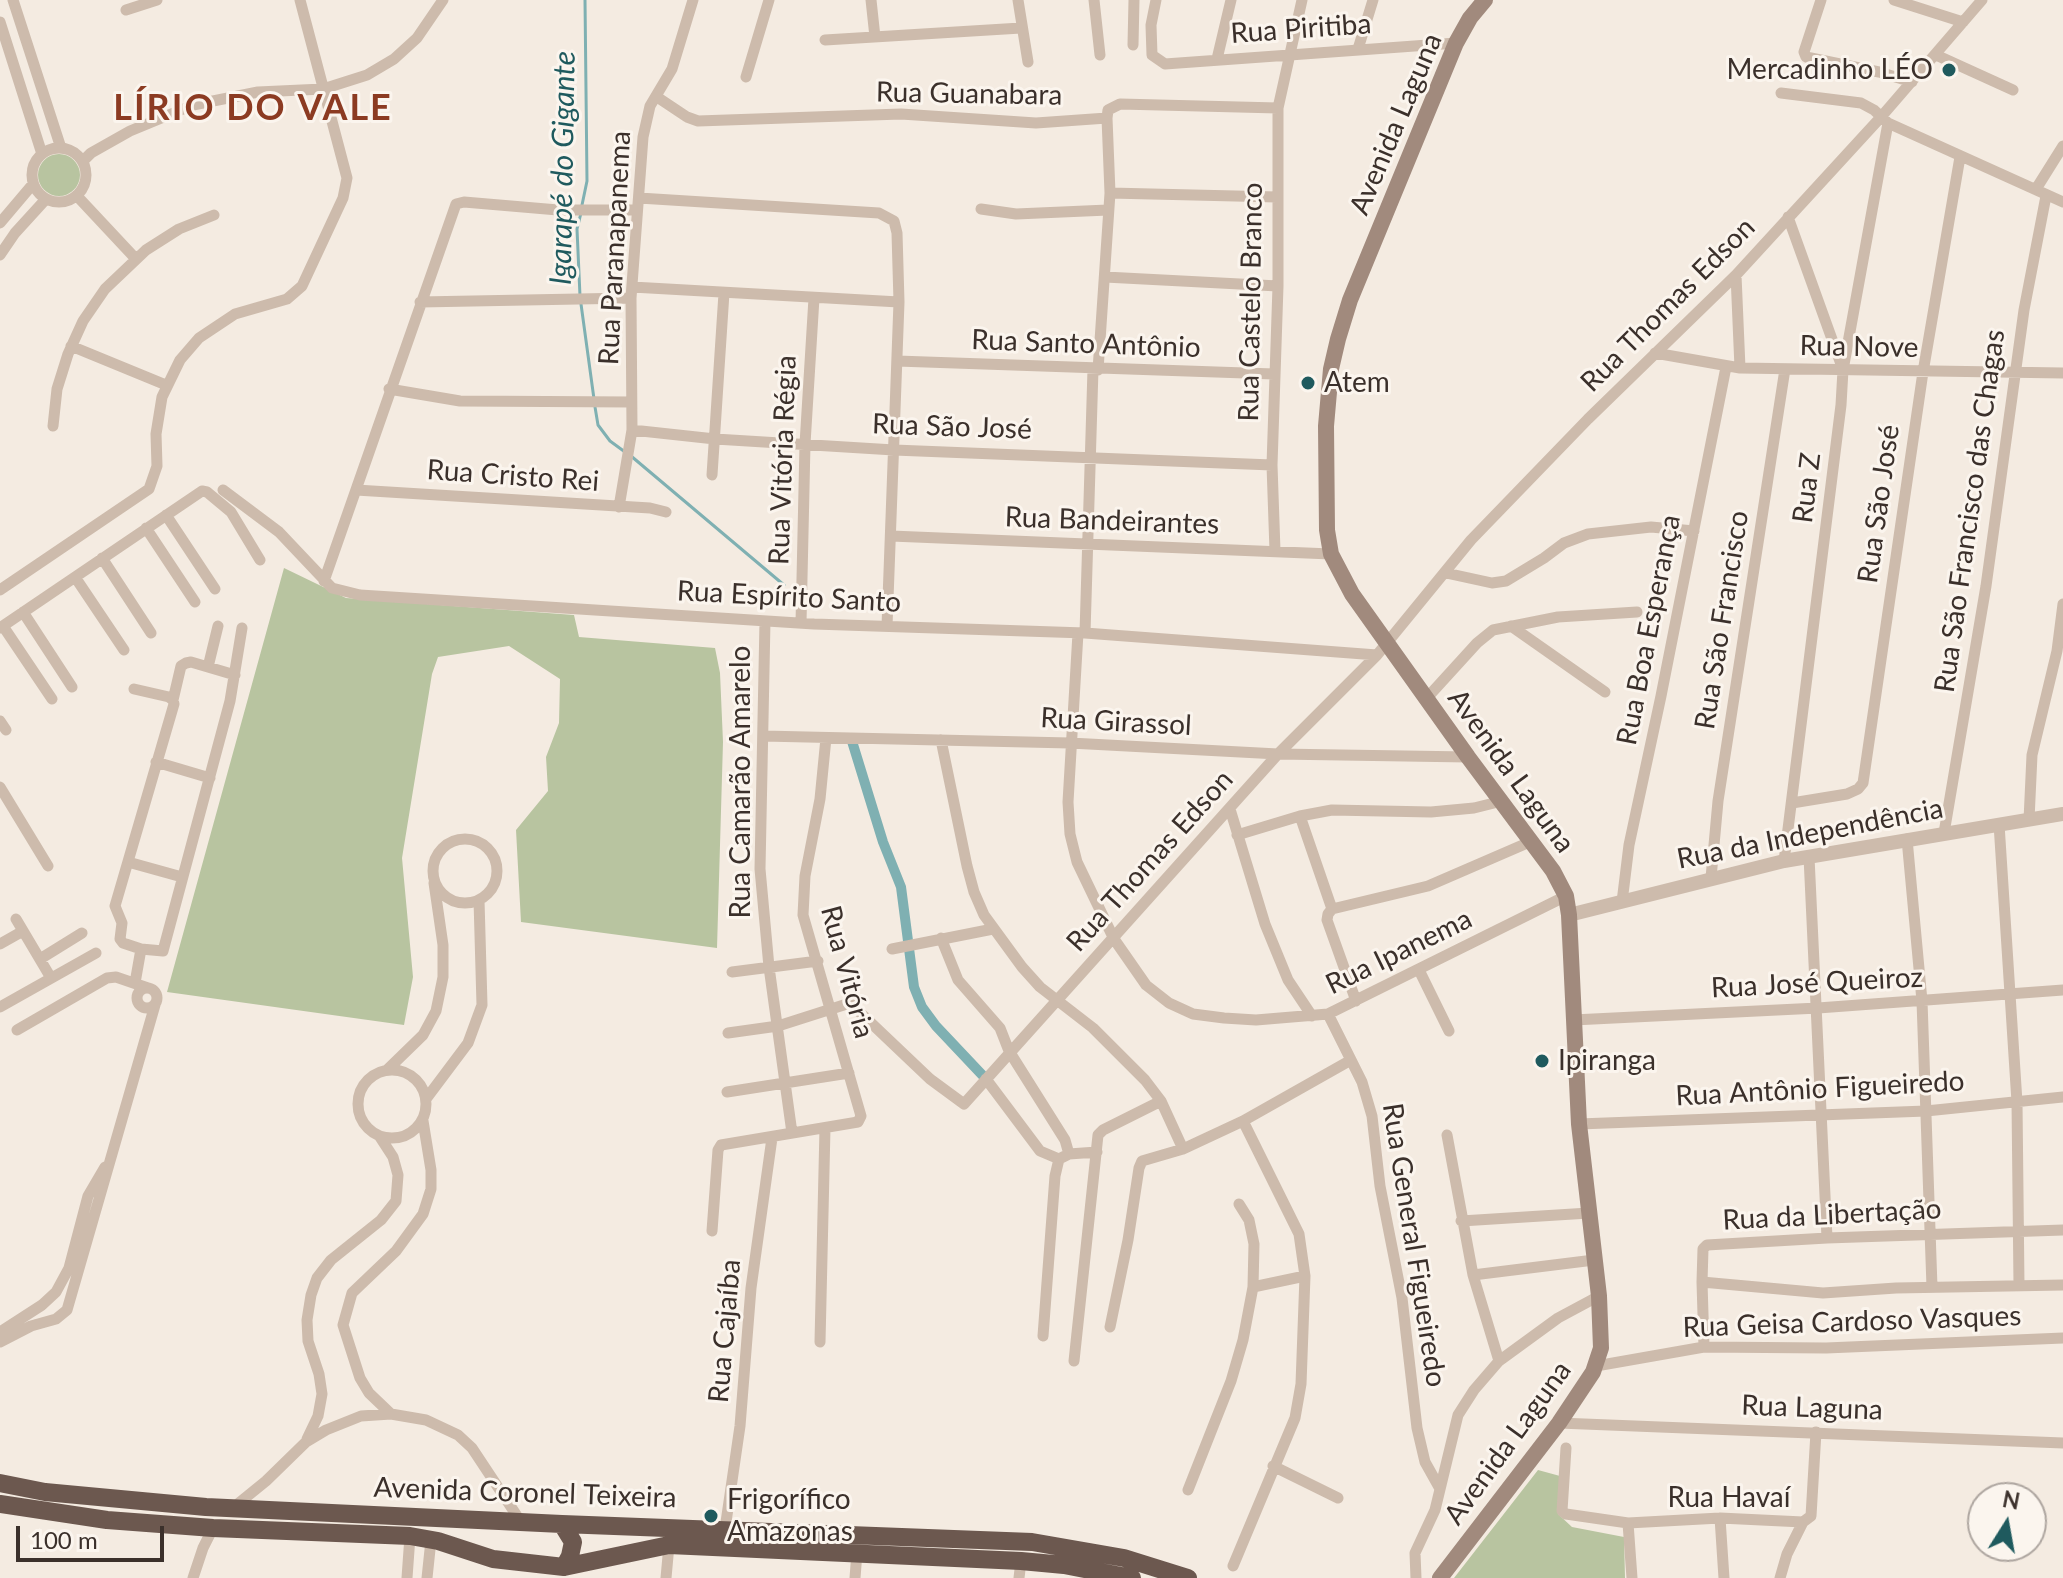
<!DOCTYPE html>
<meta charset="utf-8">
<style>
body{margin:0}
#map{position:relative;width:2063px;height:1578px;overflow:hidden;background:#f4ebe1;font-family:Lato,sans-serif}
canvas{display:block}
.north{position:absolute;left:1967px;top:1482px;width:80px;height:80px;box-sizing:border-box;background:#fbf5ee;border:2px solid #aea6a0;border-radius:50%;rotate:11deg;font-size:22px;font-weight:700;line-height:32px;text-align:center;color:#3b302b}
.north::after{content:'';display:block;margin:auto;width:28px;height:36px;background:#1f5a5e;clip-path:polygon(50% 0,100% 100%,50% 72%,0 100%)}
.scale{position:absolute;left:16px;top:1526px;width:148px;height:36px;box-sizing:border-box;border:4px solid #3b302b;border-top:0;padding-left:10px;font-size:24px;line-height:28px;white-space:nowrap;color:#3b302b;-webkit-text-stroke:6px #fbf5ee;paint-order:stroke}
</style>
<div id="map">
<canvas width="2063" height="1578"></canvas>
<div class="north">N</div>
<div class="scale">100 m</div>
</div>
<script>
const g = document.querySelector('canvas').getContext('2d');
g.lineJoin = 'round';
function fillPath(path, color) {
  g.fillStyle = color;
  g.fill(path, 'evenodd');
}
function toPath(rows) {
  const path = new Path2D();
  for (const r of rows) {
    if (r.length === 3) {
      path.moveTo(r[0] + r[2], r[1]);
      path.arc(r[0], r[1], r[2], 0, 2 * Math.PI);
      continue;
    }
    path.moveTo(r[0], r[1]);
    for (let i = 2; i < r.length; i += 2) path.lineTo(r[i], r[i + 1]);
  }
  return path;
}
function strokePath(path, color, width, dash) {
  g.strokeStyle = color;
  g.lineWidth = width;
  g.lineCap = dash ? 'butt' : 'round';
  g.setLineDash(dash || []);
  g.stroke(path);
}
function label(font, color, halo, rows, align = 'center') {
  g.font = font + ' Lato,sans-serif';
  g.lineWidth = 6;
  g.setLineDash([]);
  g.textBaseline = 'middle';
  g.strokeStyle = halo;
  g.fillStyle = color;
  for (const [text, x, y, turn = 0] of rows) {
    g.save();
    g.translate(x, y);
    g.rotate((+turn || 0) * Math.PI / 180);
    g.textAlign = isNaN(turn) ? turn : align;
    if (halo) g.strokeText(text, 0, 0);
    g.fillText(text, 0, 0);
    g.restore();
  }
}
fillPath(toPath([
 [59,175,21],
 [284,568,346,598,574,615,579,637,715,648,720,673,723,742,717,948,521,922,516,830,548,791,546,757,559,723,560,679,509,646,438,657,432,674,402,858,413,977,404,1025,167,992],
 [1538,1470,1560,1476,1558,1514,1572,1527,1624,1537,1625,1578,1454,1578]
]), '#b8c4a0');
strokePath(toPath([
 [582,205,587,181,585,0],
 [580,296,577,229,581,213],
 [581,304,594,399],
 [595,407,598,425,610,441,625,452],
 [631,456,784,585]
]), '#7fb0b2', 3);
strokePath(toPath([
 [851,738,883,842,901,887,914,987,922,1007,936,1026,986,1079]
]), '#7fb0b2', 10);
strokePath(toPath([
 [13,0,61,148],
 [871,0,875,37],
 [1018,0,1028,62],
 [1094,0,1100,55],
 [1156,0,1151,25,1152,55,1165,64,1456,43],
 [1821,0,1804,52,1806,57,1879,72,1912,82],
 [1894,0,1963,22],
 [126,10,157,0],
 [0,22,42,154],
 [825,40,1021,28],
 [1133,45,1134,0],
 [1358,49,1373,0],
 [1936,55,2013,90],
 [1217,59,1231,0],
 [746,77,769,0],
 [1781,93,1861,103,1874,110,1888,123,2063,202],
 [657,97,687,117,698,121,901,114,1036,123,1107,118,1108,110,1120,104,1278,108],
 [59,175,27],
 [83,161,91,153,130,131,193,105,258,92,323,89,367,75,394,59,417,38,443,0],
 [2036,189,2063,146],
 [1110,193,1277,197],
 [77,196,135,258],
 [639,198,879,213,894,221,897,233,899,302,887,626],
 [981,209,1016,214,1108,210],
 [1788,217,1842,367],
 [0,223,33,184],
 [0,255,15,233,46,199],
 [1736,275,1740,368],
 [1105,277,1278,286],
 [632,287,899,302],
 [420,302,631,298],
 [71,346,166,385],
 [1655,353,1740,368,2063,373],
 [897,361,1274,374],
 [1098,370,1110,193,1107,118],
 [389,389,460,401,631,402],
 [53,426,57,389,68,354,83,321,105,289,146,250,179,229,214,215],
 [632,430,715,439,894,450,1272,465],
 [712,475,724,293],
 [223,490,279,532,332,588,360,595,814,624,1085,633,1377,655,1471,540,1588,419,1736,275,1881,117,1982,0],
 [356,490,650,508,666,512],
 [619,507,632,430,631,298,643,137,650,106,672,69,693,0],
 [166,515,215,589],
 [146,528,195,602],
 [891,536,1331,554],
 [1275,551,1272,465,1278,286,1278,108,1302,0],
 [102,558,151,633],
 [1446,573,1492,583,1506,581,1544,558,1564,543,1588,534,1651,527,1694,531],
 [75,577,124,650],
 [324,581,456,204,464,202,558,210,637,210],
 [0,590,149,489,157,466,156,434,162,397,180,360,199,338,235,314,287,299,302,286,343,198,347,178,300,0],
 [23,612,72,687],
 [765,621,760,869,769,967,792,1133],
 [801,623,805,444,814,298],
 [3,626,52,699],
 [1511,626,1605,692],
 [0,628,202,491,207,492,231,512,260,560],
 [1078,633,1068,802,1070,834,1077,862,1114,939,1146,985,1169,1003,1193,1014,1224,1018,1256,1020,1328,1014,1566,896],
 [1085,633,1093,369],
 [208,667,218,626],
 [134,689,169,697,173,700,174,704,115,906,122,923,120,939,123,943,141,949,135,983],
 [1426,699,1477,643,1493,630,1558,617,1637,612],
 [173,700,181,666,186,663,191,662,235,675],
 [0,721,6,730],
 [763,736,1070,743,1278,754,1468,757],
 [941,740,967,866,974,892,984,915,1022,967,1040,987,1093,1028,1145,1080,1161,1101,1183,1149],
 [156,762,210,778],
 [0,787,48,866],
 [1792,803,1847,794,1858,789,1863,783,1923,372,1960,157],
 [1230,809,1265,924,1288,980,1312,1016],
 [1300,816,1332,909,1328,914,1327,920,1356,1001],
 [2029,820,2032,755,2057,651,2063,604],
 [1999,824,2017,1102,2019,1286],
 [1944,833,1986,586,2024,310,2046,196],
 [1237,835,1300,816,1332,810,1431,812,1474,808,1502,801],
 [465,871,32],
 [1907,839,1922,1001,1932,1287],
 [1809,857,1827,1238],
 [1784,861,1841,405,1843,370,1888,123],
 [128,862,182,877],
 [1711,878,1718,801,1785,369],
 [1622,902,1629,845,1661,696,1726,367],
 [1332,909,1428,886,1532,841],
 [16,919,51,978],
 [941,938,958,980,1000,1028,1009,1051,1065,1140,1069,1154],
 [0,944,23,931],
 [141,949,163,951,230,701,242,628],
 [892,949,993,929],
 [40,959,82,933],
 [1419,970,1449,1031],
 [732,972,818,961],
 [147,998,10],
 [0,1007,96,953],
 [1328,1014,1362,1082,1372,1116,1380,1186,1402,1298,1417,1428,1425,1462,1439,1487],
 [1573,1020,1818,1008,2063,990],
 [17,1030,107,978,116,977,148,988],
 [728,1033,778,1026,850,1003,930,1079,964,1104,1278,754,1377,655],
 [392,1104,34],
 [387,1070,423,1035,436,1011,443,977,443,945,434,883],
 [986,1079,1040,1151,1059,1159],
 [727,1092,849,1073],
 [426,1099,468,1043,482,1005,479,900],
 [1579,1124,1926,1111,2063,1097],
 [1447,1135,1473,1275,1499,1361],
 [1461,1221,1589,1213],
 [712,1231,718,1150,721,1145,858,1122,861,1116,803,915,805,876,820,799,826,738],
 [1473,1275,1594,1260],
 [1702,1282,1823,1293,1896,1288,2063,1285],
 [1253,1287,1305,1276],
 [1110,1327,1128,1240,1139,1168,1142,1161,1183,1149,1243,1121,1351,1060],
 [0,1332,42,1305,56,1292,69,1268,88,1196,105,1167],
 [1043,1336,1055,1176,1059,1159,1069,1154,1097,1152],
 [0,1342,31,1326,56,1319,67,1310,155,1005],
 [820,1342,825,1128],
 [1704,1347,1702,1282,1703,1249,1707,1245,1827,1238,2063,1230],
 [1074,1361,1098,1135,1103,1130,1161,1101],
 [1596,1366,1704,1347,1826,1348,2063,1338],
 [391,1414,369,1393,360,1378,343,1325,352,1293,396,1251,423,1214,431,1189,431,1170,423,1121],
 [1559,1423,2063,1443],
 [307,1439,318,1416,322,1394,319,1374,308,1341,307,1320,311,1295,317,1278,331,1260,381,1220,396,1201,398,1175,393,1157,380,1137],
 [1566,1448,1562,1511,1566,1514,1628,1523,1720,1518,1803,1522,1811,1516,1816,1432],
 [1273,1466,1338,1498],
 [1188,1490,1231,1381,1243,1340,1253,1287,1254,1244,1249,1220,1239,1204],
 [234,1507,266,1481,306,1442,326,1430,361,1416,391,1414,426,1420,458,1435,472,1448,521,1522],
 [1720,1518,1724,1578],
 [1628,1523,1632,1578],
 [725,1529,740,1426,751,1288,772,1138],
 [1233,1566,1295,1418,1301,1384,1305,1276,1299,1234,1243,1121],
 [193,1578,203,1548,213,1528],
 [407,1578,410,1536],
 [427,1578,431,1540],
 [666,1578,669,1545],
 [855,1578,857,1552],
 [1019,1578,1021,1561],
 [1416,1578,1415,1553,1435,1510,1458,1415,1474,1390,1499,1361,1558,1318,1599,1296],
 [1780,1578,1787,1554,1803,1522]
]), '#cdbbac', 11);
strokePath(toPath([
 [1569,915,1784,861,2063,814]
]), '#cdbbac', 14);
strokePath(toPath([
 [1440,1578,1559,1423,1593,1372,1601,1348,1599,1296,1579,1124,1569,915,1566,896,1553,871,1468,757,1352,594,1331,554,1327,530,1326,426,1331,369,1338,339,1350,300,1456,43,1470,18,1485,0]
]), '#a18a7d', 16);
strokePath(toPath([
 [0,1483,45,1492,206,1507,562,1524,1032,1542,1124,1558,1188,1578],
 [0,1504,107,1520,213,1528,410,1536,438,1541,493,1559,564,1567,669,1545,1021,1561,1064,1565,1132,1578],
 [562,1524,573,1542,570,1556,564,1567]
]), '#6c584f', 18);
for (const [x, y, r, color] of [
 [1949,70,8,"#1f5a5e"],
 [1308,383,8,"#1f5a5e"],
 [1542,1061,8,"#1f5a5e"],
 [711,1516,8,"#1f5a5e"]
]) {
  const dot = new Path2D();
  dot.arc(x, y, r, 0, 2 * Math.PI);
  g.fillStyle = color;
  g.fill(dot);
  strokePath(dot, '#fbf5ee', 3);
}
label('28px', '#3b302b', '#fbf5ee', [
 ["Rua Piritiba",1301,29,-4],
 ["Rua Guanabara",969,94,1],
 ["Avenida Laguna",1396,124,-67],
 ["Rua Paranapanema",615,248,-87],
 ["Rua Castelo Branco",1251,302,-89],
 ["Rua Thomas Edson",1668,305,-45],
 ["Rua Santo Antônio",1086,344,2],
 ["Rua Nove",1859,347,1],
 ["Rua São José",952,427,2],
 ["Rua Vitória Régia",783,460,-88],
 ["Rua Cristo Rei",513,476,4],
 ["Rua Z",1807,488,-83],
 ["Rua São José",1879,504,-82],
 ["Rua São Francisco das Chagas",1970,511,-82],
 ["Rua Bandeirantes",1112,521,2],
 ["Rua Espírito Santo",789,597,3],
 ["Rua São Francisco",1722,620,-81],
 ["Rua Boa Esperança",1649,630,-79],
 ["Rua Girassol",1116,722,3],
 ["Avenida Laguna",1511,771,54],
 ["Rua Camarão Amarelo",741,782,-90],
 ["Rua da Independência",1810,834,-11],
 ["Rua Thomas Edson",1150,861,-48],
 ["Rua Ipanema",1399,952,-26],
 ["Rua Vitória",847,972,75],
 ["Rua José Queiroz",1817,983,-3],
 ["Rua Antônio Figueiredo",1820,1089,-3],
 ["Rua da Libertação",1832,1215,-3],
 ["Rua General Figueiredo",1414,1245,81],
 ["Rua Geisa Cardoso Vasques",1852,1322,-2],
 ["Rua Cajaíba",725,1331,-85],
 ["Rua Laguna",1812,1408,2],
 ["Avenida Laguna",1508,1443,-54],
 ["Avenida Coronel Teixeira",525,1493,2],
 ["Rua Havaí",1729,1498]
]);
label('28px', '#3b302b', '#fbf5ee', [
 ["Mercadinho LÉO",1933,70,"right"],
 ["Atem",1324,383],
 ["Ipiranga",1558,1061],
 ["Frigorífico",727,1500],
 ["Amazonas",727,1532]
], 'left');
label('italic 30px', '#1f5a5e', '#fbf5ee', [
 ["Igarapé do Gigante",563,168,-89]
]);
g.letterSpacing = '2px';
label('bold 36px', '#8c3b22', '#fbf5ee', [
 ["LÍRIO DO VALE",253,108]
]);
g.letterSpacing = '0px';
</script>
